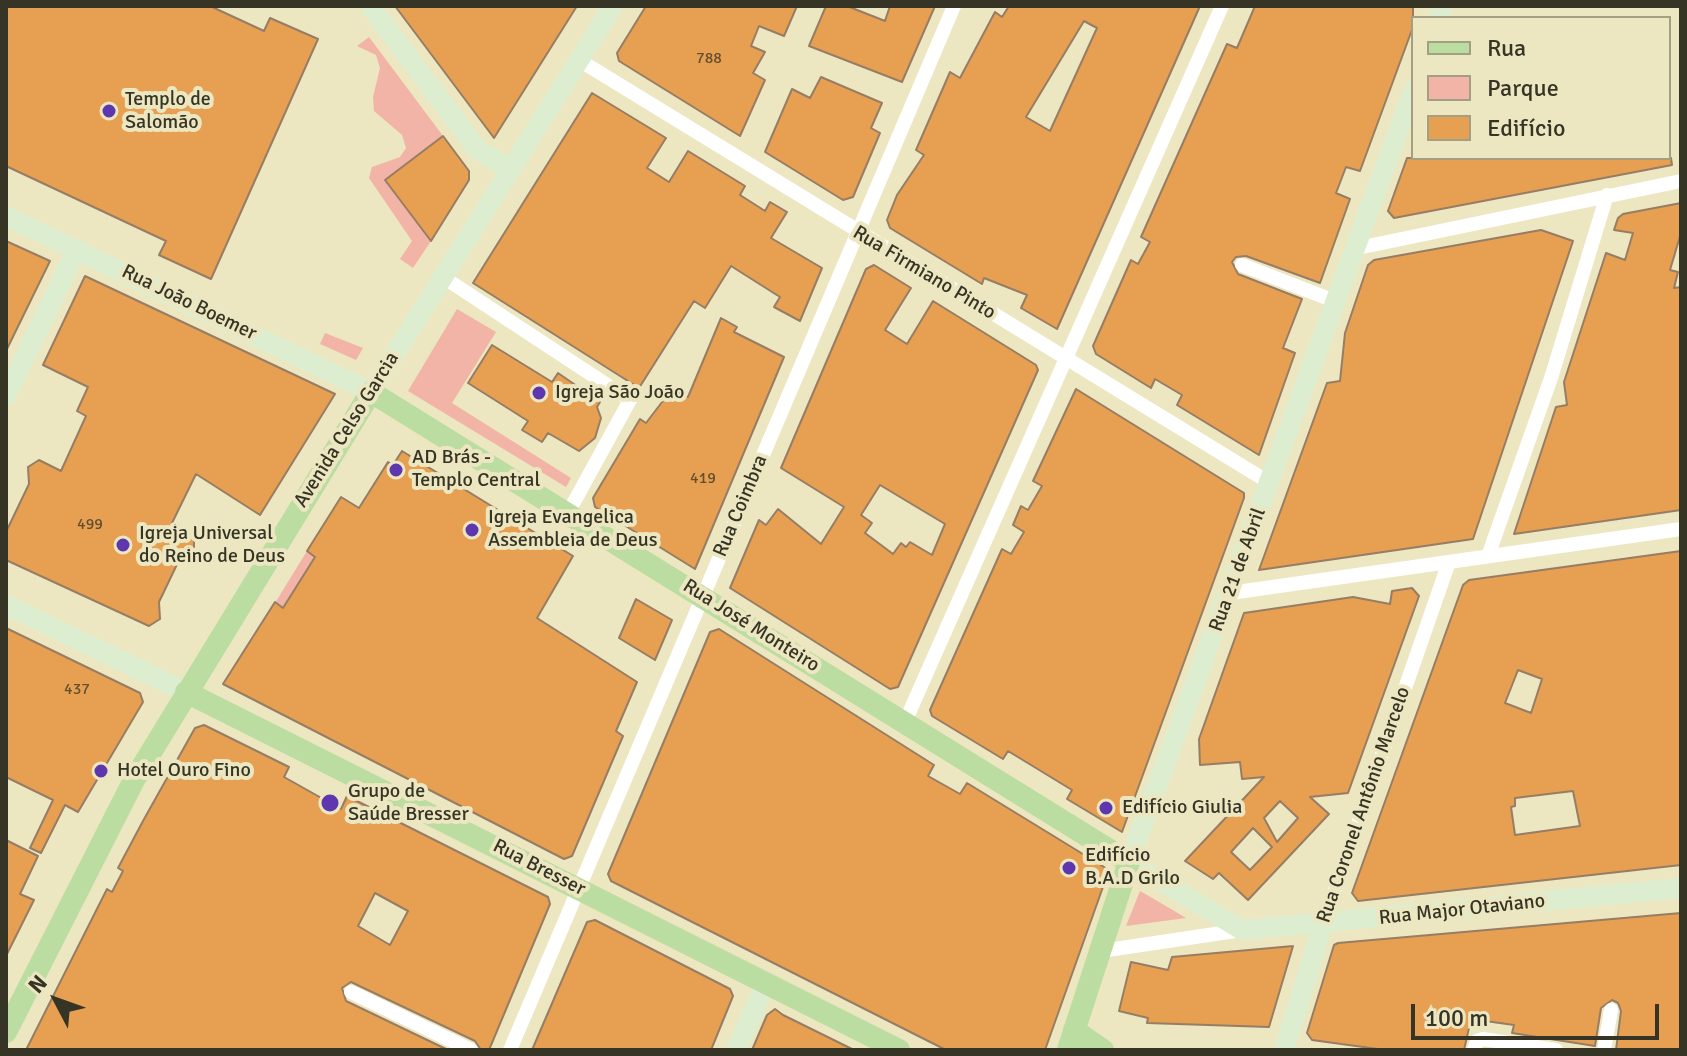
<!DOCTYPE html>
<meta charset="utf-8">
<style>
body{margin:0}
#map{position:relative;width:1687px;height:1056px;overflow:hidden;background:#ece6c1;font-family:Signika,sans-serif}
canvas{display:block}
.frame{position:absolute;inset:0;border:8px solid #363425;pointer-events:none}
.legend{position:absolute;left:1411px;top:16px;width:260px;height:144px;box-sizing:border-box;background:#ece6c1;border:2px solid #a39f83;margin:0;padding:10px 14px;list-style:none;font-size:24px;color:#363425}
.legend li{display:flex;align-items:center;gap:16px;height:40px}
.legend b{width:40px;border:2px solid #a39f83}
.north{position:absolute;left:16px;top:960px;width:80px;height:80px;-webkit-text-stroke:6px #ece6c1;paint-order:stroke;rotate:311deg;font-size:22px;font-weight:700;line-height:32px;text-align:center;color:#363425}
.north::after{content:'';display:block;margin:auto;width:28px;height:36px;background:#363425;clip-path:polygon(50% 0,100% 100%,50% 72%,0 100%)}
.scale{position:absolute;left:1411px;top:1004px;width:248px;height:36px;box-sizing:border-box;border:4px solid #363425;border-top:0;padding-left:10px;font-size:24px;line-height:28px;white-space:nowrap;color:#363425;-webkit-text-stroke:6px #ece6c1;paint-order:stroke}
</style>
<div id="map">
<canvas width="1687" height="1056"></canvas>
<div class="frame"></div>
<ul class="legend">
<li><b style="height:10px;background:#bcdda1"></b>Rua</li>
<li><b style="height:22px;background:#f2b4a6"></b>Parque</li>
<li><b style="height:22px;background:#e7a052"></b>Edifício</li>
</ul>
<div class="north">N</div>
<div class="scale">100 m</div>
</div>
<script>
const g = document.querySelector('canvas').getContext('2d');
g.lineJoin = 'round';
function fillPath(path, color) {
  g.fillStyle = color;
  g.fill(path, 'evenodd');
}
function toPath(rows) {
  const path = new Path2D();
  for (const r of rows) {
    path.moveTo(r[0], r[1]);
    for (let i = 2; i < r.length; i += 2) path.lineTo(r[i], r[i + 1]);
  }
  return path;
}
function strokePath(path, color, width, dash) {
  g.strokeStyle = color;
  g.lineWidth = width;
  g.lineCap = dash ? 'butt' : 'round';
  g.setLineDash(dash || []);
  g.stroke(path);
}
function label(font, color, halo, rows, align = 'center') {
  g.font = font + ' Signika,sans-serif';
  g.lineWidth = 8;
  g.setLineDash([]);
  g.textBaseline = 'middle';
  g.strokeStyle = halo;
  g.fillStyle = color;
  for (const [text, x, y, turn = 0] of rows) {
    g.save();
    g.translate(x, y);
    g.rotate((+turn || 0) * Math.PI / 180);
    g.textAlign = isNaN(turn) ? turn : align;
    if (halo) g.strokeText(text, 0, 0);
    g.fillText(text, 0, 0);
    g.restore();
  }
}
fillPath(toPath([
 [369,37,443,136,385,180,431,241,413,268,400,259,412,241,369,178,372,167,400,157,406,148,402,135,374,111,373,97,380,68,376,55,357,46],
 [457,309,496,332,452,403,571,478,566,487,408,391],
 [325,333,363,348,356,360,320,344],
 [307,551,315,557,283,608,275,603],
 [1140,891,1154,899,1186,918,1126,926]
]), '#f2b4a6');
const building = toPath([
 [6,6,210,6,264,31,270,18,318,39,211,279,159,255,166,241,6,166,6,6],
 [395,6,577,6,494,138,395,6],
 [646,6,797,6,784,36,759,26,751,46,765,52,753,73,765,80,740,136,619,61,617,53,646,6],
 [826,6,847,6,885,21,890,6,935,6,902,82,809,46,826,6],
 [1009,6,1200,6,1057,329,1021,308,1027,295,984,278,982,284,890,228,887,220,897,195,924,155,916,150,950,72,960,78,995,12,1002,17,1009,6],
 [1084,21,1097,28,1050,131,1026,117,1084,21],
 [1255,6,1413,6,1413,27,1360,171,1346,167,1336,193,1350,199,1320,283,1246,256,1236,257,1232,262,1238,274,1302,299,1283,348,1295,353,1259,455,1177,405,1182,395,1155,379,1151,388,1096,354,1093,346,1131,260,1138,264,1150,242,1141,237,1227,44,1237,48,1255,6],
 [821,77,882,103,871,128,880,133,853,197,843,200,765,152,792,89,810,98,821,77],
 [592,93,666,138,647,168,669,182,688,151,745,186,740,195,765,211,770,202,787,212,771,238,822,268,800,321,774,307,780,297,731,266,705,308,694,301,639,388,473,283,592,93],
 [443,136,469,171,469,180,431,241,385,180,443,136],
 [1407,158,1671,158,1672,165,1394,218,1388,211,1407,158],
 [1681,203,1681,233,1670,270,1678,272,1674,288,1681,287,1681,510,1514,534,1556,407,1567,405,1564,382,1606,253,1625,260,1633,233,1614,230,1618,218,1623,214,1681,203],
 [1541,230,1573,241,1473,539,1259,570,1327,383,1340,381,1345,333,1368,265,1374,260,1541,230],
 [6,241,50,261,6,351,6,241],
 [874,265,911,288,885,330,907,344,933,301,1036,365,1038,370,898,687,890,689,730,588,759,520,766,525,778,509,821,544,844,507,781,468,866,269,874,265],
 [880,485,945,524,932,555,910,542,906,547,901,543,893,554,865,533,872,523,861,515,880,485],
 [85,276,335,394,260,515,196,474,172,523,194,535,194,547,181,556,159,602,160,619,149,626,6,560,6,532,29,484,28,467,39,460,61,471,86,416,77,411,88,387,43,365,85,276],
 [721,318,737,327,734,332,784,357,695,569,595,507,593,498,640,419,646,423,672,389,688,397,721,318],
 [492,345,552,382,558,373,600,402,597,407,601,418,595,438,579,451,548,433,542,442,522,430,528,421,468,383,492,345],
 [1076,389,1244,493,1244,498,1122,832,1067,799,1072,790,1008,751,1003,759,932,716,930,710,1002,549,1011,554,1024,532,1013,525,1021,506,1028,510,1042,486,1033,481,1076,389],
 [402,451,573,556,537,618,637,682,616,731,623,736,572,856,564,859,223,684,275,602,283,608,315,557,307,551,341,497,359,508,388,462,393,465,402,451],
 [1681,551,1681,865,1358,901,1352,893,1463,585,1469,580,1681,551],
 [1518,670,1542,679,1531,713,1505,703,1518,670],
 [1573,791,1580,826,1515,835,1511,807,1515,806,1515,798,1573,791],
 [1412,588,1419,596,1348,793,1310,797,1329,814,1248,900,1219,873,1213,879,1185,861,1264,777,1242,779,1240,762,1200,765,1199,739,1244,613,1353,597,1390,604,1392,591,1412,588],
 [1280,801,1298,818,1277,842,1264,818,1280,801],
 [1253,828,1272,847,1250,870,1231,852,1253,828],
 [636,599,672,620,655,660,619,638,636,599],
 [6,628,140,693,143,702,78,812,65,805,41,853,30,848,53,800,6,777,6,628],
 [719,629,934,765,928,776,960,794,967,783,1109,870,1045,1050,946,1050,611,881,608,874,710,632,719,629],
 [204,725,289,767,284,777,341,809,347,796,548,897,550,904,489,1050,481,1050,475,1041,351,982,342,988,346,1001,448,1050,26,1050,107,889,112,892,123,871,118,868,143,821,195,728,204,725],
 [375,893,408,911,390,945,358,926,375,893],
 [6,840,38,856,20,894,34,900,6,956,6,840],
 [1681,913,1681,1050,1616,1050,1621,1011,1618,1003,1612,1000,1601,1008,1595,1046,1512,1033,1514,1025,1471,1019,1464,1050,1385,1050,1312,1040,1307,1033,1334,945,1338,943,1681,913],
 [595,920,730,989,733,996,711,1050,532,1050,587,922,595,920],
 [1293,946,1269,1027,1147,1023,1148,1018,1119,1011,1131,962,1168,970,1172,957,1293,946],
 [775,1009,783,1015,854,1050,752,1050,767,1015,775,1009]
]);
fillPath(building, '#e7a052');
strokePath(building, '#967d64', 2);
strokePath(toPath([
 [579,60,1270,483],
 [1358,248,1681,181],
 [1242,265,1337,302],
 [443,277,630,400,568,513],
 [1488,556,1551,378,1607,195],
 [1230,593,1681,529],
 [905,722,1222,6],
 [1323,924,1449,562],
 [1101,951,1242,930],
 [351,992,471,1050],
 [510,1050,954,6],
 [1474,1050,1477,1041,1483,1039,1556,1050],
 [1604,1050,1611,1010]
]), '#fff', 14);
strokePath(toPath([
 [370,6,477,149,511,170],
 [1439,18,1443,6],
 [1413,91,1129,862,1242,930,1681,888],
 [6,216,371,392,613,6],
 [6,396,77,249],
 [6,605,186,692],
 [736,1050,766,983],
 [1284,1050,1323,924]
]), '#ddeed0', 20);
strokePath(toPath([
 [186,692,899,1050],
 [1074,1030,1103,1050],
 [6,1032,134,780,371,392,1129,862,1068,1050]
]), '#bcdda1', 22);
for (const [x, y, r, color] of [
 [109,111,8,"#5e36ae"],
 [539,393,8,"#5e36ae"],
 [396,470,8,"#5e36ae"],
 [472,530,8,"#5e36ae"],
 [123,545,8,"#5e36ae"],
 [101,771,8,"#5e36ae"],
 [330,803,10,"#5e36ae"],
 [1106,808,8,"#5e36ae"],
 [1069,868,8,"#5e36ae"]
]) {
  const dot = new Path2D();
  dot.arc(x, y, r, 0, 2 * Math.PI);
  g.fillStyle = color;
  g.fill(dot);
  strokePath(dot, '#ece6c1', 3);
}
label('16px', '#624f30', null, [
 ["788",709,59],
 ["419",703,479],
 ["499",90,525],
 ["437",77,690]
]);
label('20px', '#363425', '#ece6c1', [
 ["Templo de",125,100],
 ["Salomão",125,123],
 ["Igreja São João",555,393],
 ["AD Brás -",412,458],
 ["Templo Central",412,481],
 ["Igreja Evangelica",488,518],
 ["Assembleia de Deus",488,541],
 ["Igreja Universal",139,534],
 ["do Reino de Deus",139,557],
 ["Hotel Ouro Fino",117,771],
 ["Grupo de",348,792],
 ["Saúde Bresser",348,815],
 ["Edifício Giulia",1122,808],
 ["Edifício",1085,856],
 ["B.A.D Grilo",1085,879]
], 'left');
label('20px', '#363425', '#ece6c1', [
 ["Rua Firmiano Pinto",924,273,31],
 ["Rua João Boemer",189,303,26],
 ["Avenida Celso Garcia",347,430,-58],
 ["Rua Coimbra",741,506,-67],
 ["Rua 21 de Abril",1238,570,-70],
 ["Rua José Monteiro",751,626,32],
 ["Rua Coronel Antônio Marcelo",1364,805,-71],
 ["Rua Bresser",539,868,27],
 ["Rua Major Otaviano",1462,910,-6]
]);
</script>
